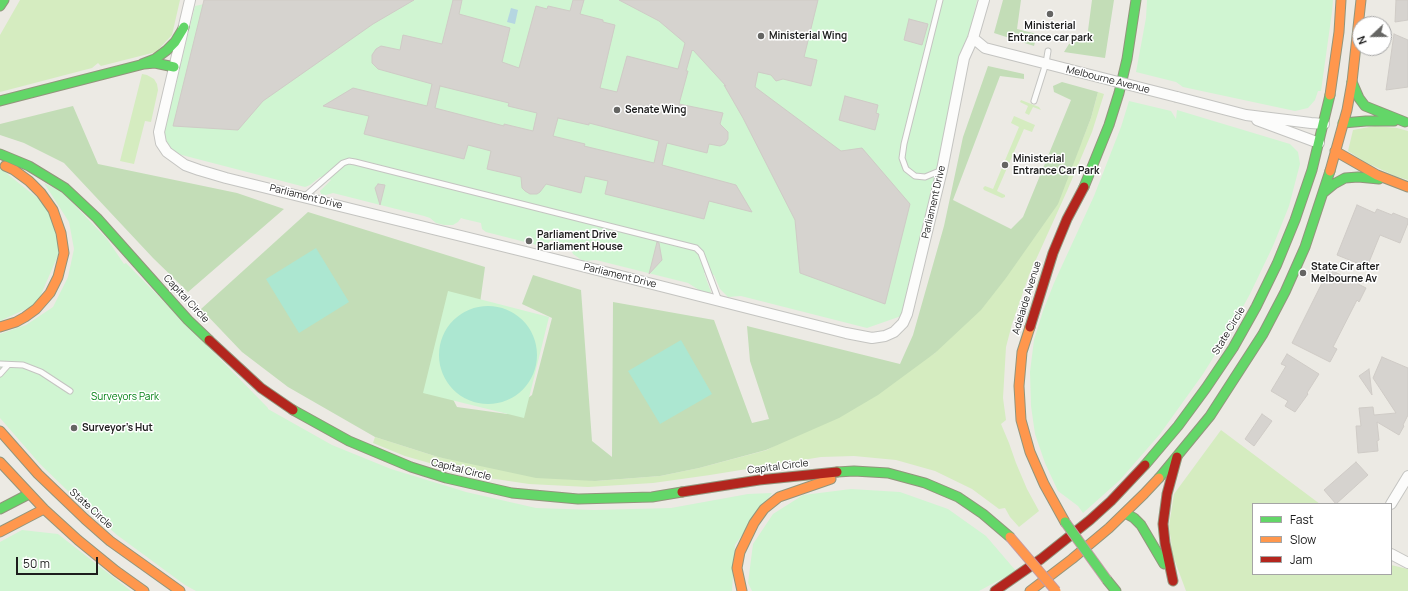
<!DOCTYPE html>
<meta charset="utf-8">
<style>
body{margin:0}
#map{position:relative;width:1408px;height:591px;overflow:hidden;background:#eceae4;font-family:Manrope,sans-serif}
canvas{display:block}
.legend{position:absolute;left:1252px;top:503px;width:140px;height:72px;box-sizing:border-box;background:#fff;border:1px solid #a5a5a5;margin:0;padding:5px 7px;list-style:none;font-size:12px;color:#1d1d1d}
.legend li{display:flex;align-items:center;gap:8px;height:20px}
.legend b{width:20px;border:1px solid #a5a5a5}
.north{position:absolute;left:1352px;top:16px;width:40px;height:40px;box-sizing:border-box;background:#fff;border:1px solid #a5a5a5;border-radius:50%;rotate:248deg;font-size:11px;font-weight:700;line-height:16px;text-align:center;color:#1d1d1d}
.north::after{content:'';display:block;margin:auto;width:14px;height:18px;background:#656563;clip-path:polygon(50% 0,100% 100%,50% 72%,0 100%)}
.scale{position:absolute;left:16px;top:557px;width:82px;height:18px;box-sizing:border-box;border:2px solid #1d1d1d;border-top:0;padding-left:5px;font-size:12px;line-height:14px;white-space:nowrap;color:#1d1d1d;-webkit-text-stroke:3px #fff;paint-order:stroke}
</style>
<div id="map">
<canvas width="1408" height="591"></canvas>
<ul class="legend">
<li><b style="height:5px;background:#63d668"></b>Fast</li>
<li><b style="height:5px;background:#ff974d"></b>Slow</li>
<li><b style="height:5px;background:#b3261e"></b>Jam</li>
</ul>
<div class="north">N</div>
<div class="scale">50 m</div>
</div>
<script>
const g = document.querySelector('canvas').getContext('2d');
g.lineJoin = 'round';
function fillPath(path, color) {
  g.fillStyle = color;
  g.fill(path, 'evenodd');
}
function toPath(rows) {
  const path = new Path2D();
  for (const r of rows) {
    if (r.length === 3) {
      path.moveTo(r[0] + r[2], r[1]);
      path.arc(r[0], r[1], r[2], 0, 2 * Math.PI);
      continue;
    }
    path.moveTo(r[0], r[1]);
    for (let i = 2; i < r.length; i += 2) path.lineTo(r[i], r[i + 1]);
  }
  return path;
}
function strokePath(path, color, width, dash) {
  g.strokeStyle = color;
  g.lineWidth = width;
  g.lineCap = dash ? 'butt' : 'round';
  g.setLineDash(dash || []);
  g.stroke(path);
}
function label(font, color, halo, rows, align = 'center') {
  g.font = font + ' Manrope,sans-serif';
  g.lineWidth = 3;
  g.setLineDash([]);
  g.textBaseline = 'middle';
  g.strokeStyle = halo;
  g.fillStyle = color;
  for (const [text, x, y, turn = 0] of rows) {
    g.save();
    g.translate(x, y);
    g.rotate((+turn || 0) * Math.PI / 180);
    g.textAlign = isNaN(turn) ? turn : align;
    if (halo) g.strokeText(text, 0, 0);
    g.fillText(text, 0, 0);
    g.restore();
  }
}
fillPath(toPath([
 [20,0,180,0,172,35,156,52,101,66,98,63,92,68,0,92,0,35],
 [142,74,147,75,154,79,157,84,158,90,151,122,145,121,134,164,120,161],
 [1098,92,1104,94,1092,132,1067,191,1029,275,1012,324,1006,347,1003,398,1006,420,1001,424,1009,443,1016,463,1027,489,1039,511,1019,527,1010,517,1005,508,999,509,972,489,935,471,896,460,854,456,821,457,710,475,653,483,588,487,529,484,475,476,405,456,373,443,375,437,438,457,595,481,660,476,699,468,767,450,935,353,1082,141,1091,118],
 [1021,100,1039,107,1041,110,1033,107,1029,115,1025,113,1028,106,1020,102],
 [1014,116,1035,125,1032,132,1024,129,997,191,1005,195,1005,197,1002,198,984,190,983,188,985,186,993,189,1019,127,1011,123],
 [1375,126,1397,128,1408,131,1408,180,1395,176,1365,162,1348,151,1353,130],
 [1221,430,1320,504,1253,504,1253,574,1391,574,1391,565,1408,569,1408,591,1186,591,1173,556,1169,526,1174,494]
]), '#d5ecc0');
fillPath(toPath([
 [1003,0,1021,0,1017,29,1037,34,1034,46,994,33],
 [1092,0,1114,0,1105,58,1064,52,1069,44,1087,38],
 [988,66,1024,74,1024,79,1000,76,953,200,1011,229,1023,217,1071,100,1054,92,1053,86,1062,82,1098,92,1091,118,1058,204,1006,278,981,310,935,353,878,395,839,418,766,450,699,468,660,476,595,481,536,478,438,457,375,437,288,387,242,352,201,309,308,212,485,267,480,303,438,370,457,407,507,414,532,395,552,318,522,304,533,275,581,290,592,441,612,457,613,302,714,320,752,423,769,419,750,361,747,326,900,364,913,335,944,226,963,137],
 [73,106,98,164,237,193,284,209,188,292,153,258,64,163,24,143,0,135,0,124]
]), '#c3ddb7');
fillPath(toPath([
 [223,0,977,0,907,314,867,328,741,296,728,297,720,289,714,275,704,273,711,292,710,293,699,290,688,283,596,260,583,261,573,254,571,250,571,245,551,240,547,245,541,246,486,232,482,229,481,223,464,219,461,218,458,222,453,225,444,225,436,223,430,218,424,216,333,193,326,195,321,194,320,191,331,180,320,177,310,185,305,187,178,154,171,150,168,145,165,136,165,129,195,6],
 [1147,0,1333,0,1332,12,1321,91,1318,91,1315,100,1308,108,1295,111,1183,87,1176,82,1136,72,1146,18],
 [1129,101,1171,111,1176,119,1177,110,1290,144,1298,152,1300,164,1289,206,1273,246,1250,294,1228,334,1203,374,1160,434,1120,480,1083,513,1078,506,1058,491,1045,463,1035,434,1031,406,1030,372,1034,340,1043,311,1054,283,1094,196,1121,127],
 [0,168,50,208,62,246,37,304,0,321],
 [44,183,61,191,107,239,124,264,126,263,268,408,268,409,332,445,391,469,466,492,536,508,595,510,671,508,748,494,772,493,735,545,732,591,196,591,185,585,117,535,69,492,40,464,0,418,0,334,26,325,53,307,68,277,74,249,69,222],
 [448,291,549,317,524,418,423,393],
 [851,489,900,492,948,509,986,536,1016,571,979,591,752,591,748,583,753,544,773,514,803,495],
 [22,530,58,534,131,591,0,591,0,542]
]), '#d0f5d2');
fillPath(toPath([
 [316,248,349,302,299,333,266,279],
 [488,355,49],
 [681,340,712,394,660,424,628,371]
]), '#ace7d1');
fillPath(toPath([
 [511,8,518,10,515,24,507,22]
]), '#b5d6e1');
const building = toPath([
 [204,0,414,0,373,24,263,101,238,130,173,126,204,0],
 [453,0,462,0,459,14,510,28,502,62,519,68,536,6,547,9,548,6,570,11,573,0,584,0,580,14,603,20,603,22,615,25,600,88,617,92,627,56,678,69,685,43,659,21,619,0,818,0,804,57,817,60,811,86,783,79,776,81,771,75,758,72,755,87,841,151,862,148,910,204,885,304,800,273,795,220,743,118,724,85,726,86,693,50,693,51,692,50,686,71,688,71,679,104,723,113,720,124,728,132,728,139,725,144,720,146,709,144,707,153,667,143,662,165,736,185,752,212,709,201,704,219,605,194,608,181,585,176,581,193,546,184,540,192,537,194,530,194,525,191,522,188,521,177,487,169,491,151,468,145,464,159,364,134,369,116,323,106,353,88,427,106,432,84,378,69,372,63,372,55,376,49,381,46,400,50,403,35,442,44,453,0],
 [440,86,509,103,508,106,537,113,533,131,504,124,504,126,435,108,440,86],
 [558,118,589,125,589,123,659,141,654,163,584,146,585,144,553,136,558,118],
 [1396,0,1408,0,1408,20,1395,22,1396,0],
 [909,19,928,24,922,45,904,40,909,19],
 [1394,34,1408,40,1408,87,1386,90,1394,34],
 [845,96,878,105,876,113,879,114,875,130,839,120,845,96],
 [378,184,385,185,380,205,375,188,378,184],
 [1357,205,1375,213,1377,209,1392,215,1393,213,1408,219,1408,223,1400,243,1380,235,1367,267,1337,255,1357,205],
 [657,242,659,243,662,260,649,274,657,242],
 [1329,269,1366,288,1359,302,1357,300,1333,347,1337,349,1330,362,1292,343,1329,269],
 [1287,354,1319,374,1307,393,1308,394,1295,412,1285,406,1288,401,1271,391,1286,366,1281,364,1287,354],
 [1382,357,1408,368,1408,415,1403,425,1404,426,1399,435,1377,422,1379,440,1377,441,1378,451,1358,453,1356,426,1361,426,1359,408,1373,407,1374,415,1396,413,1373,378,1382,357],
 [1369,369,1372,395,1359,376,1369,369],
 [1262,414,1272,421,1254,446,1245,439,1262,414],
 [1356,462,1368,475,1336,504,1324,490,1356,462]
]);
fillPath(building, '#d6d3cf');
strokePath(building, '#cfcbc6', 1);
const lane = toPath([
 [940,0,904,144,902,158,906,169,915,176,925,177,942,170],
 [1034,101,1046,63,1048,51],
 [304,197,343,163,349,161,355,162,696,248,701,253,719,301],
 [0,364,23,365,41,372,70,391],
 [0,374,8,365]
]);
const street = toPath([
 [190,0,159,132,161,143,167,152,185,165,199,170,226,178,526,252,846,333,872,338,885,336,894,332,903,323,907,314,942,170,964,58,973,38,984,0],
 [973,38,985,48,1067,69],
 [1177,97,1246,115,1311,123,1324,124],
 [1257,120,1319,143],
 [1391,504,1408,476],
 [1391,554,1408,563]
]);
const fast = toPath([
 [0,6,4,0],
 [142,64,155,59,167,50,175,42,184,27],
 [1352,82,1359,98,1365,106,1405,122],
 [0,101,144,64,155,63,174,67],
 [1343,123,1366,121,1394,121],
 [0,154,29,166,65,188,97,218,188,320,209,340],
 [1084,187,1109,125,1119,93,1127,59,1136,0],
 [1323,193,1334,184,1345,178,1358,177,1379,179],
 [293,410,349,441,411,467,446,478,512,493,578,499,652,497,682,492],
 [1145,465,1178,426,1206,388,1233,348,1256,307,1277,264,1295,220,1312,170,1330,95],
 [837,472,854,471,888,473,925,483,958,497,983,514,1010,537],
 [1159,478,1210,416,1263,334,1285,292,1305,247,1330,171],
 [0,509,29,494],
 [1125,513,1134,518,1141,525,1164,564],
 [1107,580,1116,591]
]);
const slow = toPath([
 [1330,95,1339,32,1341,0],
 [1335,151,1377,175,1408,187],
 [1330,171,1347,110,1352,82,1361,0],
 [0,327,16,322,25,317,36,309,50,293,58,277,64,253,61,233,53,210,41,193,29,181,14,170,5,166],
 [1030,327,1022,352,1019,386,1021,420,1030,452,1044,484,1065,522],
 [0,431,38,474,85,519,110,541,180,591],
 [0,462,44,509,78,540,116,571,144,591],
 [0,532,44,509],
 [742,591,737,568,740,552,754,523,764,509,779,497,831,479],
 [1030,591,1072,559,1109,528,1144,494,1159,478]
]);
const jam = toPath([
 [1030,327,1053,253,1067,219,1084,187],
 [209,340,261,388,293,410],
 [682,492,759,480,837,472],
 [1173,581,1165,543,1163,524,1167,494,1177,457],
 [995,591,1041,559,1090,520,1111,501,1145,465]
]);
strokePath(lane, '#c4c4c1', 7);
strokePath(street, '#c4c4c1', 12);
strokePath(fast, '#92957c', 11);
strokePath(slow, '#92957c', 11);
strokePath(jam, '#92957c', 11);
strokePath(lane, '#fcfcfb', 5);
strokePath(street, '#fcfcfb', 10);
strokePath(fast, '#63d668', 9);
strokePath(slow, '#ff974d', 9);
strokePath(jam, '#b3261e', 9);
const streetBridge = toPath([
 [1067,69,1177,97]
]);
const fastBridge = toPath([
 [1065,522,1107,580]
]);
const slowBridge = toPath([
 [1010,537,1056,591]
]);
strokePath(streetBridge, '#c4c4c1', 12, []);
strokePath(fastBridge, '#c39aa3', 11, []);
strokePath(slowBridge, '#c39aa3', 11, []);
strokePath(streetBridge, '#fcfcfb', 10);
strokePath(fastBridge, '#63d668', 9);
strokePath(slowBridge, '#ff974d', 9);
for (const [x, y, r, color] of [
 [1050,14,4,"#656563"],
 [761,36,4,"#656563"],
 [617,110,4,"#656563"],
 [1005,165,4,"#656563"],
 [529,241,4,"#656563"],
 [1303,273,4,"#656563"],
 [74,428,4,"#656563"]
]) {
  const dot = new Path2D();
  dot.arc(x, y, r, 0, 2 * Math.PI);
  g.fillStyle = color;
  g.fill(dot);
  strokePath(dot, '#fff', 1.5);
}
label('bold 10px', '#1d1d1d', '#fff', [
 ["Ministerial",1050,26,"center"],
 ["Entrance car park",1050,38,"center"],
 ["Ministerial Wing",769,36],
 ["Senate Wing",625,110],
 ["Ministerial",1013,159],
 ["Entrance Car Park",1013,171],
 ["Parliament Drive",537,235],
 ["Parliament House",537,247],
 ["State Cir after",1311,267],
 ["Melbourne Av",1311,279],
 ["Surveyor’s Hut",82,428]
], 'left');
label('10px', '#1d1d1d', '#fff', [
 ["Melbourne Avenue",1108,80,14],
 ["Parliament Drive",306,197,14],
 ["Parliament Drive",934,202,-77],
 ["Parliament Drive",620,276,14],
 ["Adelaide Avenue",1027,298,-73],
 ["Capital Circle",186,299,47],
 ["State Circle",1229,331,-59],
 ["Capital Circle",778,467,-7],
 ["Capital Circle",461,470,14],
 ["State Circle",91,509,42]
]);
label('10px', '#038215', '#fff', [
 ["Surveyors Park",125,397]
]);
</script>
